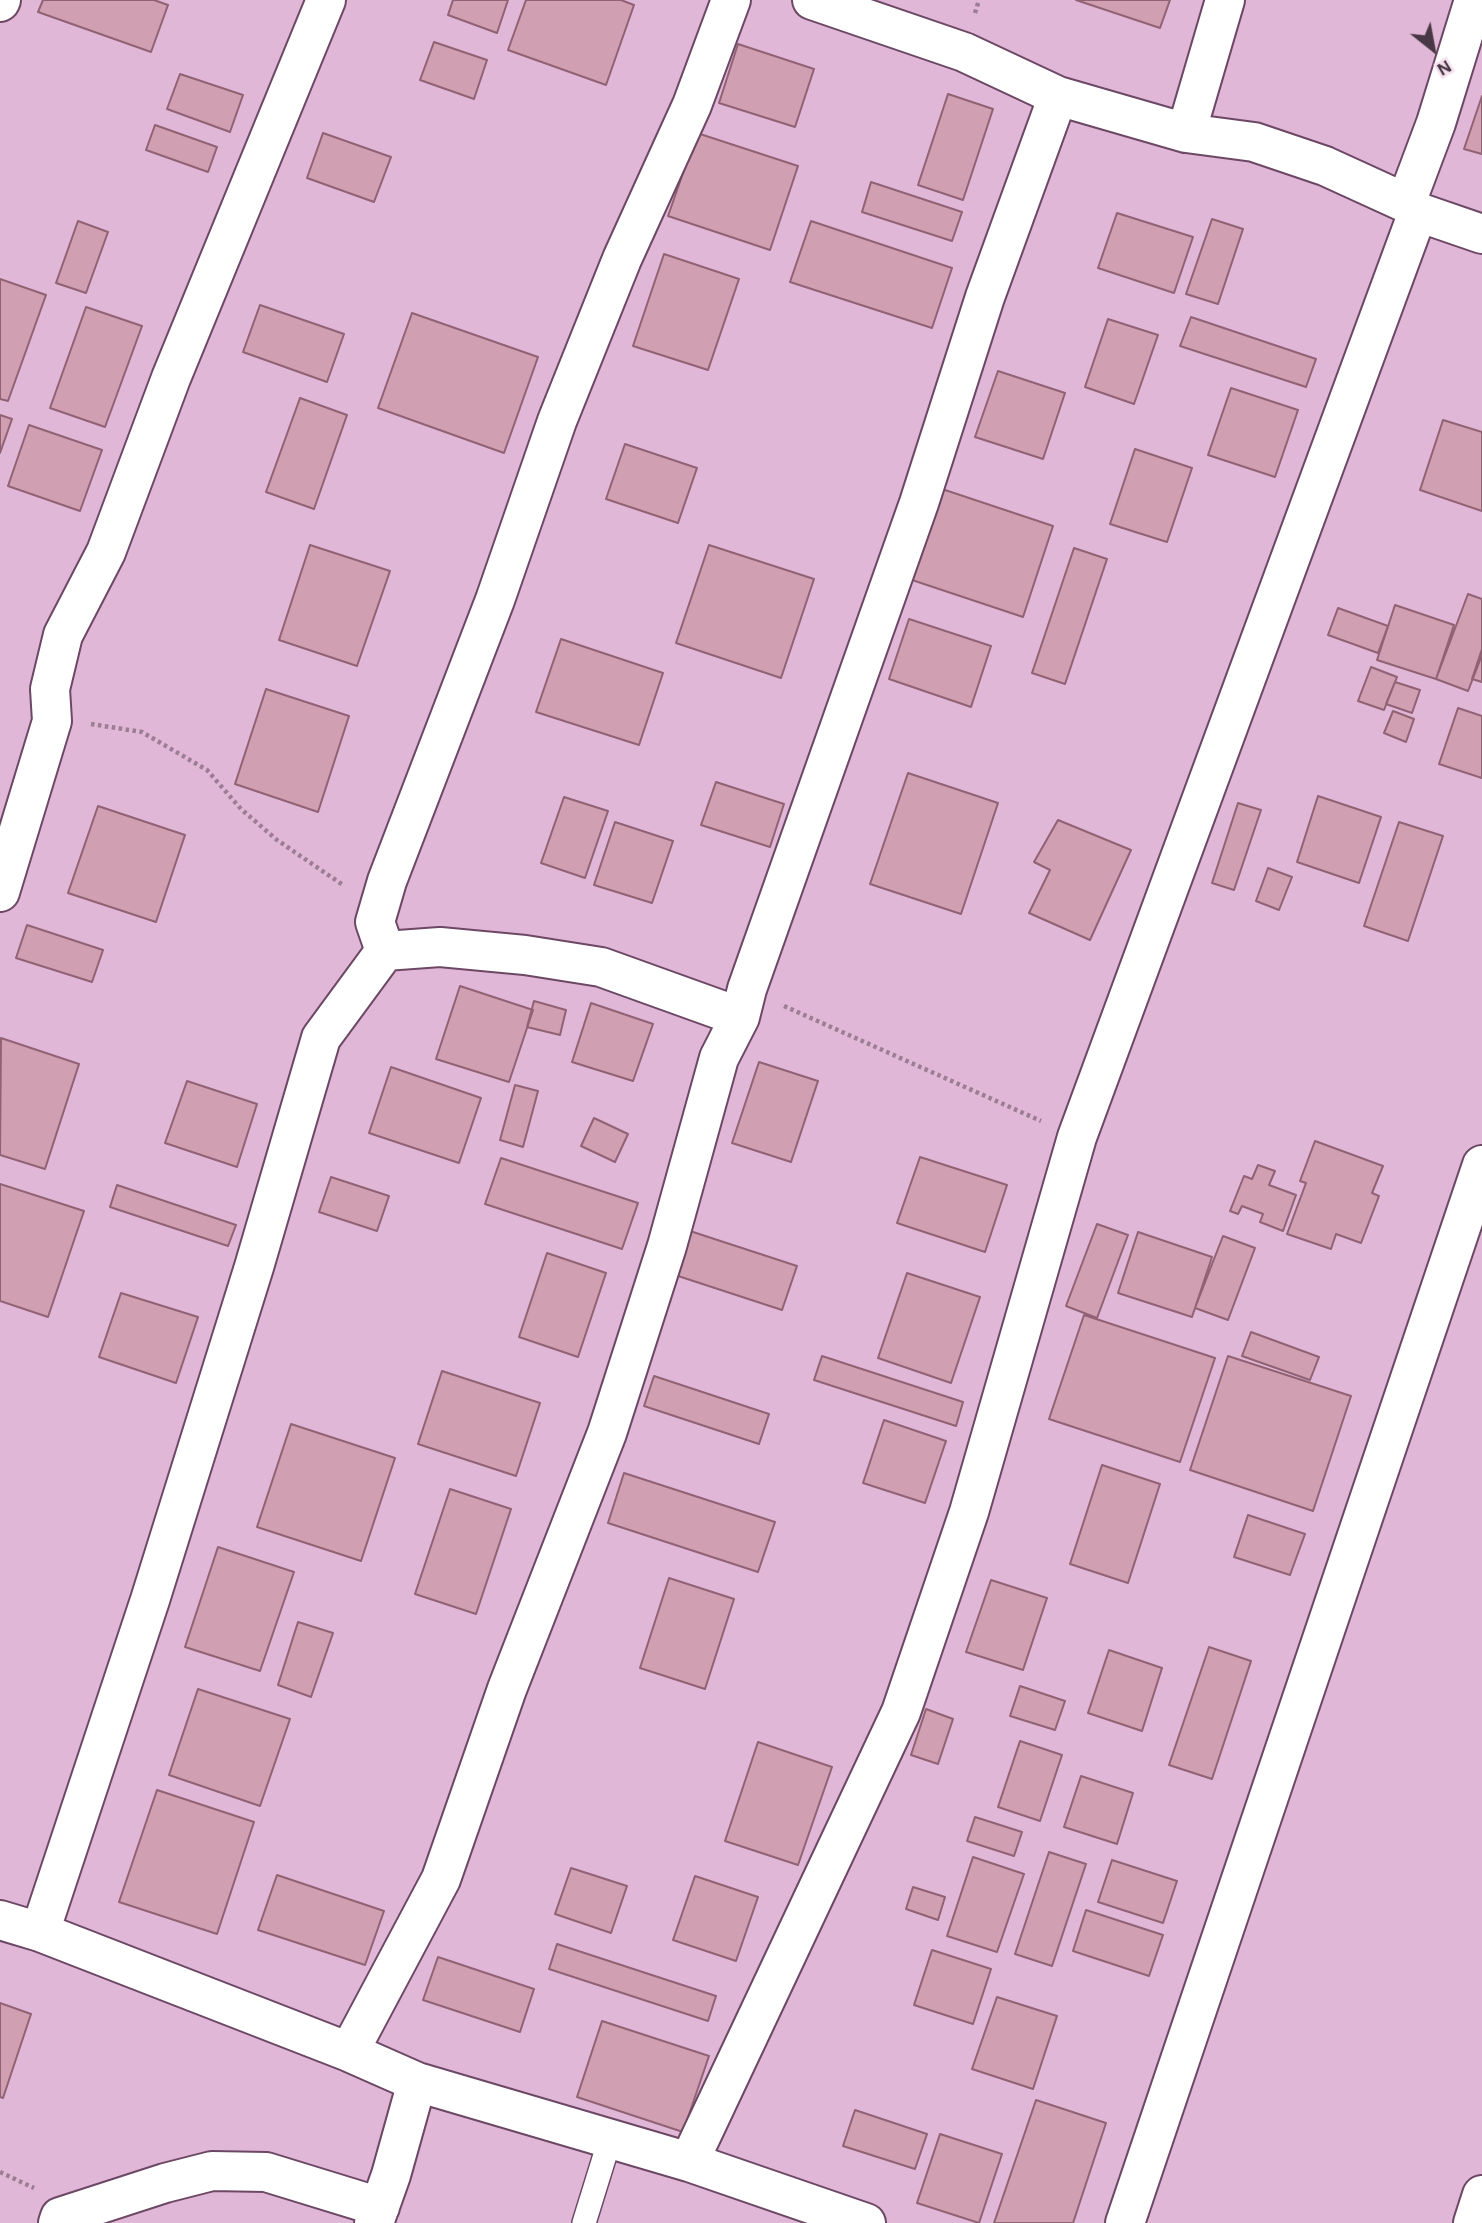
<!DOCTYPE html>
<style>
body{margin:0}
#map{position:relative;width:1482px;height:2223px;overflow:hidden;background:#e1b7d7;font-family:"Alegreya Sans",sans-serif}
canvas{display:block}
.north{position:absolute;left:1398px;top:14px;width:70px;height:70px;-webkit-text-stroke:5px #f4dfef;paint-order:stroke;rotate:149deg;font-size:19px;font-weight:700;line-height:28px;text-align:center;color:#483744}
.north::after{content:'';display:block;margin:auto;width:24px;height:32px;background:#483744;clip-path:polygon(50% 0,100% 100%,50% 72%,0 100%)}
</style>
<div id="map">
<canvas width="1482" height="2223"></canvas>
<div class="north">N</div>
</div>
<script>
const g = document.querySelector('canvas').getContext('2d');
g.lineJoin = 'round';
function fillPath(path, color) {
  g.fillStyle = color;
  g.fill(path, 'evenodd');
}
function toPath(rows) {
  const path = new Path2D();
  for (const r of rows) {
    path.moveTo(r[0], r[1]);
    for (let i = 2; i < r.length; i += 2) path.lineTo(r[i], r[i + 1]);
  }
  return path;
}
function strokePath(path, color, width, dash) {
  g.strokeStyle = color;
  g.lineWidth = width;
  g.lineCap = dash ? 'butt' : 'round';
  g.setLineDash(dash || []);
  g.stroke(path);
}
const building = toPath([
 [43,0,154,0,168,5,151,52,38,12,43,0],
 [453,0,508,0,497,33,448,15,453,0],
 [526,0,621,0,634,5,606,85,508,50,526,0],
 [1076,0,1170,0,1160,28,1076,0],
 [434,42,487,60,474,99,420,80,434,42],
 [738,44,814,69,795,127,719,103,738,44],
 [180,74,243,95,230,132,167,109,180,74],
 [948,94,993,109,963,200,918,185,948,94],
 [1482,96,1482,154,1464,149,1482,96],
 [155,125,217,147,208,172,146,150,155,125],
 [323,133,391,157,374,202,307,178,323,133],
 [697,133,798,166,770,250,668,216,697,133],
 [871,182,962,212,952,241,862,212,871,182],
 [1117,213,1193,237,1174,293,1098,268,1117,213],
 [1212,219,1243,229,1218,304,1186,294,1212,219],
 [78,221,108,232,86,293,56,283,78,221],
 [811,221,952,268,932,328,790,282,811,221],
 [664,254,739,279,708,370,633,346,664,254],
 [0,279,46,295,8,401,0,399,0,279],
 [260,305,344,334,327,382,243,352,260,305],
 [86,307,142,326,105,427,50,408,86,307],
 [412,313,538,357,504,453,378,408,412,313],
 [1191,317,1316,359,1306,387,1180,346,1191,317],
 [1108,319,1158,335,1134,404,1085,387,1108,319],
 [998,371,1065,393,1043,459,975,437,998,371],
 [1231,388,1298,410,1275,477,1208,455,1231,388],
 [300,398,347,415,314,509,266,492,300,398],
 [0,415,12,419,0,453,0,415],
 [1443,420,1482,432,1482,511,1420,490,1443,420],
 [29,425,102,450,80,511,8,486,29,425],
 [625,444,697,468,678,523,606,499,625,444],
 [1135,449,1192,468,1167,542,1110,524,1135,449],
 [942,489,1053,526,1023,617,912,580,942,489],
 [310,545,390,571,357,666,279,640,310,545],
 [709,545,814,579,781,678,676,643,709,545],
 [1074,548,1107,559,1065,684,1032,673,1074,548],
 [1468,594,1482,599,1482,655,1468,691,1436,679,1468,594],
 [1395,605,1454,625,1436,679,1377,660,1395,605],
 [1338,608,1388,626,1378,653,1328,635,1338,608],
 [909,619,991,646,971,707,889,679,909,619],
 [561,639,663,673,639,745,536,712,561,639],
 [1482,649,1482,682,1472,679,1482,649],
 [1371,667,1397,677,1384,710,1358,701,1371,667],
 [1395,682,1420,690,1412,713,1386,704,1395,682],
 [266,689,349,716,318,812,235,784,266,689],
 [1458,708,1482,716,1482,778,1439,764,1458,708],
 [1393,711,1414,719,1406,742,1384,733,1393,711],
 [908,773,998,803,961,914,870,884,908,773],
 [716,782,784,804,770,847,701,825,716,782],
 [1318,796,1381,817,1359,883,1297,862,1318,796],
 [564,797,608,811,585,878,541,863,564,797],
 [1238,803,1261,810,1234,890,1212,883,1238,803],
 [98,806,185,835,156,922,68,893,98,806],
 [1058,820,1131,850,1090,940,1029,913,1050,870,1034,862,1058,820],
 [615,822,673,841,652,903,594,885,615,822],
 [1399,822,1443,836,1408,941,1364,926,1399,822],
 [1268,868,1292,877,1279,910,1256,901,1268,868],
 [27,925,103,950,92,982,16,958,27,925],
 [460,986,533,1010,509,1082,436,1059,460,986],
 [534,1001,566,1010,560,1035,527,1027,534,1001],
 [591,1003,653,1024,633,1081,572,1062,591,1003],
 [1,1038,79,1064,45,1169,0,1155,1,1038],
 [759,1062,818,1081,791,1162,732,1143,759,1062],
 [391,1067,481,1098,459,1163,369,1133,391,1067],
 [187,1081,257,1104,237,1167,165,1143,187,1081],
 [515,1085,538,1091,523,1147,500,1140,515,1085],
 [594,1118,628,1134,615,1162,581,1146,594,1118],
 [1315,1141,1383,1166,1372,1193,1379,1196,1361,1243,1336,1234,1331,1249,1287,1234,1306,1183,1300,1181,1315,1141],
 [920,1157,1007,1185,985,1252,897,1223,920,1157],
 [501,1158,638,1203,622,1249,485,1204,501,1158],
 [1258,1165,1275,1171,1269,1185,1296,1195,1283,1231,1260,1222,1263,1214,1242,1206,1238,1214,1230,1211,1244,1176,1252,1179,1258,1165],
 [331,1177,389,1196,377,1231,319,1212,331,1177],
 [0,1184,84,1211,48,1317,0,1301,0,1184],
 [117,1185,236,1225,228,1246,110,1207,117,1185],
 [1097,1224,1128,1235,1097,1318,1066,1306,1097,1224],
 [690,1231,797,1266,782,1310,675,1275,690,1231],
 [1138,1232,1212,1257,1192,1317,1118,1293,1138,1232],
 [1223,1236,1255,1248,1228,1320,1195,1308,1223,1236],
 [547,1253,606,1273,578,1357,519,1337,547,1253],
 [907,1273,980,1297,951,1383,878,1358,907,1273],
 [121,1293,198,1317,176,1383,99,1357,121,1293],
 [1084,1315,1215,1358,1180,1462,1049,1419,1084,1315],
 [1251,1332,1319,1357,1310,1380,1242,1356,1251,1332],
 [822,1356,963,1402,956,1426,814,1380,822,1356],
 [1228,1356,1351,1396,1313,1511,1190,1470,1228,1356],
 [442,1371,540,1403,516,1476,418,1444,442,1371],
 [654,1376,769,1414,759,1444,644,1406,654,1376],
 [884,1420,946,1441,925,1503,863,1483,884,1420],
 [291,1424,395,1458,361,1561,257,1527,291,1424],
 [1102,1465,1160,1484,1128,1583,1070,1564,1102,1465],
 [624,1473,775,1522,758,1572,608,1523,624,1473],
 [450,1489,511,1509,476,1614,415,1594,450,1489],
 [1248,1515,1305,1534,1290,1575,1234,1557,1248,1515],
 [218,1547,294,1572,260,1671,185,1647,218,1547],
 [669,1578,734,1599,705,1689,640,1668,669,1578],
 [991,1580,1047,1598,1023,1670,966,1652,991,1580],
 [298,1622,333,1633,311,1697,278,1685,298,1622],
 [1209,1647,1251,1661,1212,1779,1169,1765,1209,1647],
 [1109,1650,1162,1668,1142,1731,1088,1713,1109,1650],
 [1020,1686,1065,1701,1055,1730,1010,1716,1020,1686],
 [198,1689,290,1719,260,1806,169,1775,198,1689],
 [926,1709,953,1719,938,1764,911,1755,926,1709],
 [1020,1741,1062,1755,1040,1821,998,1807,1020,1741],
 [758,1742,832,1767,798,1865,725,1841,758,1742],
 [1081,1776,1133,1793,1117,1844,1064,1827,1081,1776],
 [157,1790,254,1822,217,1934,119,1902,157,1790],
 [975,1817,1022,1832,1014,1856,967,1841,975,1817],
 [1049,1852,1086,1864,1052,1966,1015,1954,1049,1852],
 [973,1857,1024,1874,997,1952,947,1936,973,1857],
 [1112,1860,1177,1881,1163,1923,1098,1902,1112,1860],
 [571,1868,627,1886,611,1933,555,1914,571,1868],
 [277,1875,384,1911,365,1965,258,1930,277,1875],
 [695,1876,758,1897,736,1961,673,1940,695,1876],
 [913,1887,945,1897,938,1920,906,1909,913,1887],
 [1086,1910,1163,1935,1149,1976,1073,1951,1086,1910],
 [557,1944,716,1996,708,2021,549,1969,557,1944],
 [932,1950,991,1969,973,2024,914,2005,932,1950],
 [438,1957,534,1989,520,2032,423,2000,438,1957],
 [997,1997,1057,2016,1033,2089,972,2069,997,1997],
 [0,2003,31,2014,3,2098,0,2097,0,2003],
 [602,2021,709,2056,683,2132,577,2097,602,2021],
 [1036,2100,1106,2123,1073,2223,994,2223,1036,2100],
 [855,2110,927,2134,915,2169,843,2146,855,2110],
 [940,2134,1002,2154,979,2223,917,2203,940,2134]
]);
fillPath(building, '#d19fb2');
strokePath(building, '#906274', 2);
const service = toPath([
 [584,2223,610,2139]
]);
const minor = toPath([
 [812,0,964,52,1058,96,1186,133,1254,142,1325,166,1406,203,1418,212,1482,234],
 [0,2,1,0],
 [1186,133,1225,0],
 [1406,203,1436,123,1474,0],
 [0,892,52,721,50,689,63,635,106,552,171,378,326,0],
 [385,951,440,947,525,955,601,967,740,1017],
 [0,1920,40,1932,349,2052,417,2082,689,2162,866,2223],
 [40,1932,150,1600,254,1267,321,1038,385,951,375,922,387,881,495,600,557,421,622,259,692,105,731,0],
 [349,2052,441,1879,507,1689,607,1433,667,1246,719,1058,740,1017,747,989,919,503,985,297,1058,96],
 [689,2162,901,1712,969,1512,1077,1137,1418,212],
 [58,2223,60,2217,165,2183,212,2171,266,2172,380,2207],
 [374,2223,391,2175,417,2082],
 [1125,2223,1482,1165],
 [1473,2223,1482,2195]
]);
strokePath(service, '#6c4865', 26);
strokePath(minor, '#6c4865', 42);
strokePath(toPath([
 [975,13,979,0],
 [91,724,142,732,207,770,241,809,277,840,343,885],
 [784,1006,1041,1121],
 [0,2172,34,2188]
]), '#9c7d94', 4.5, [3.5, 3.5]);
strokePath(service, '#fff', 23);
strokePath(minor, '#fff', 38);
</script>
